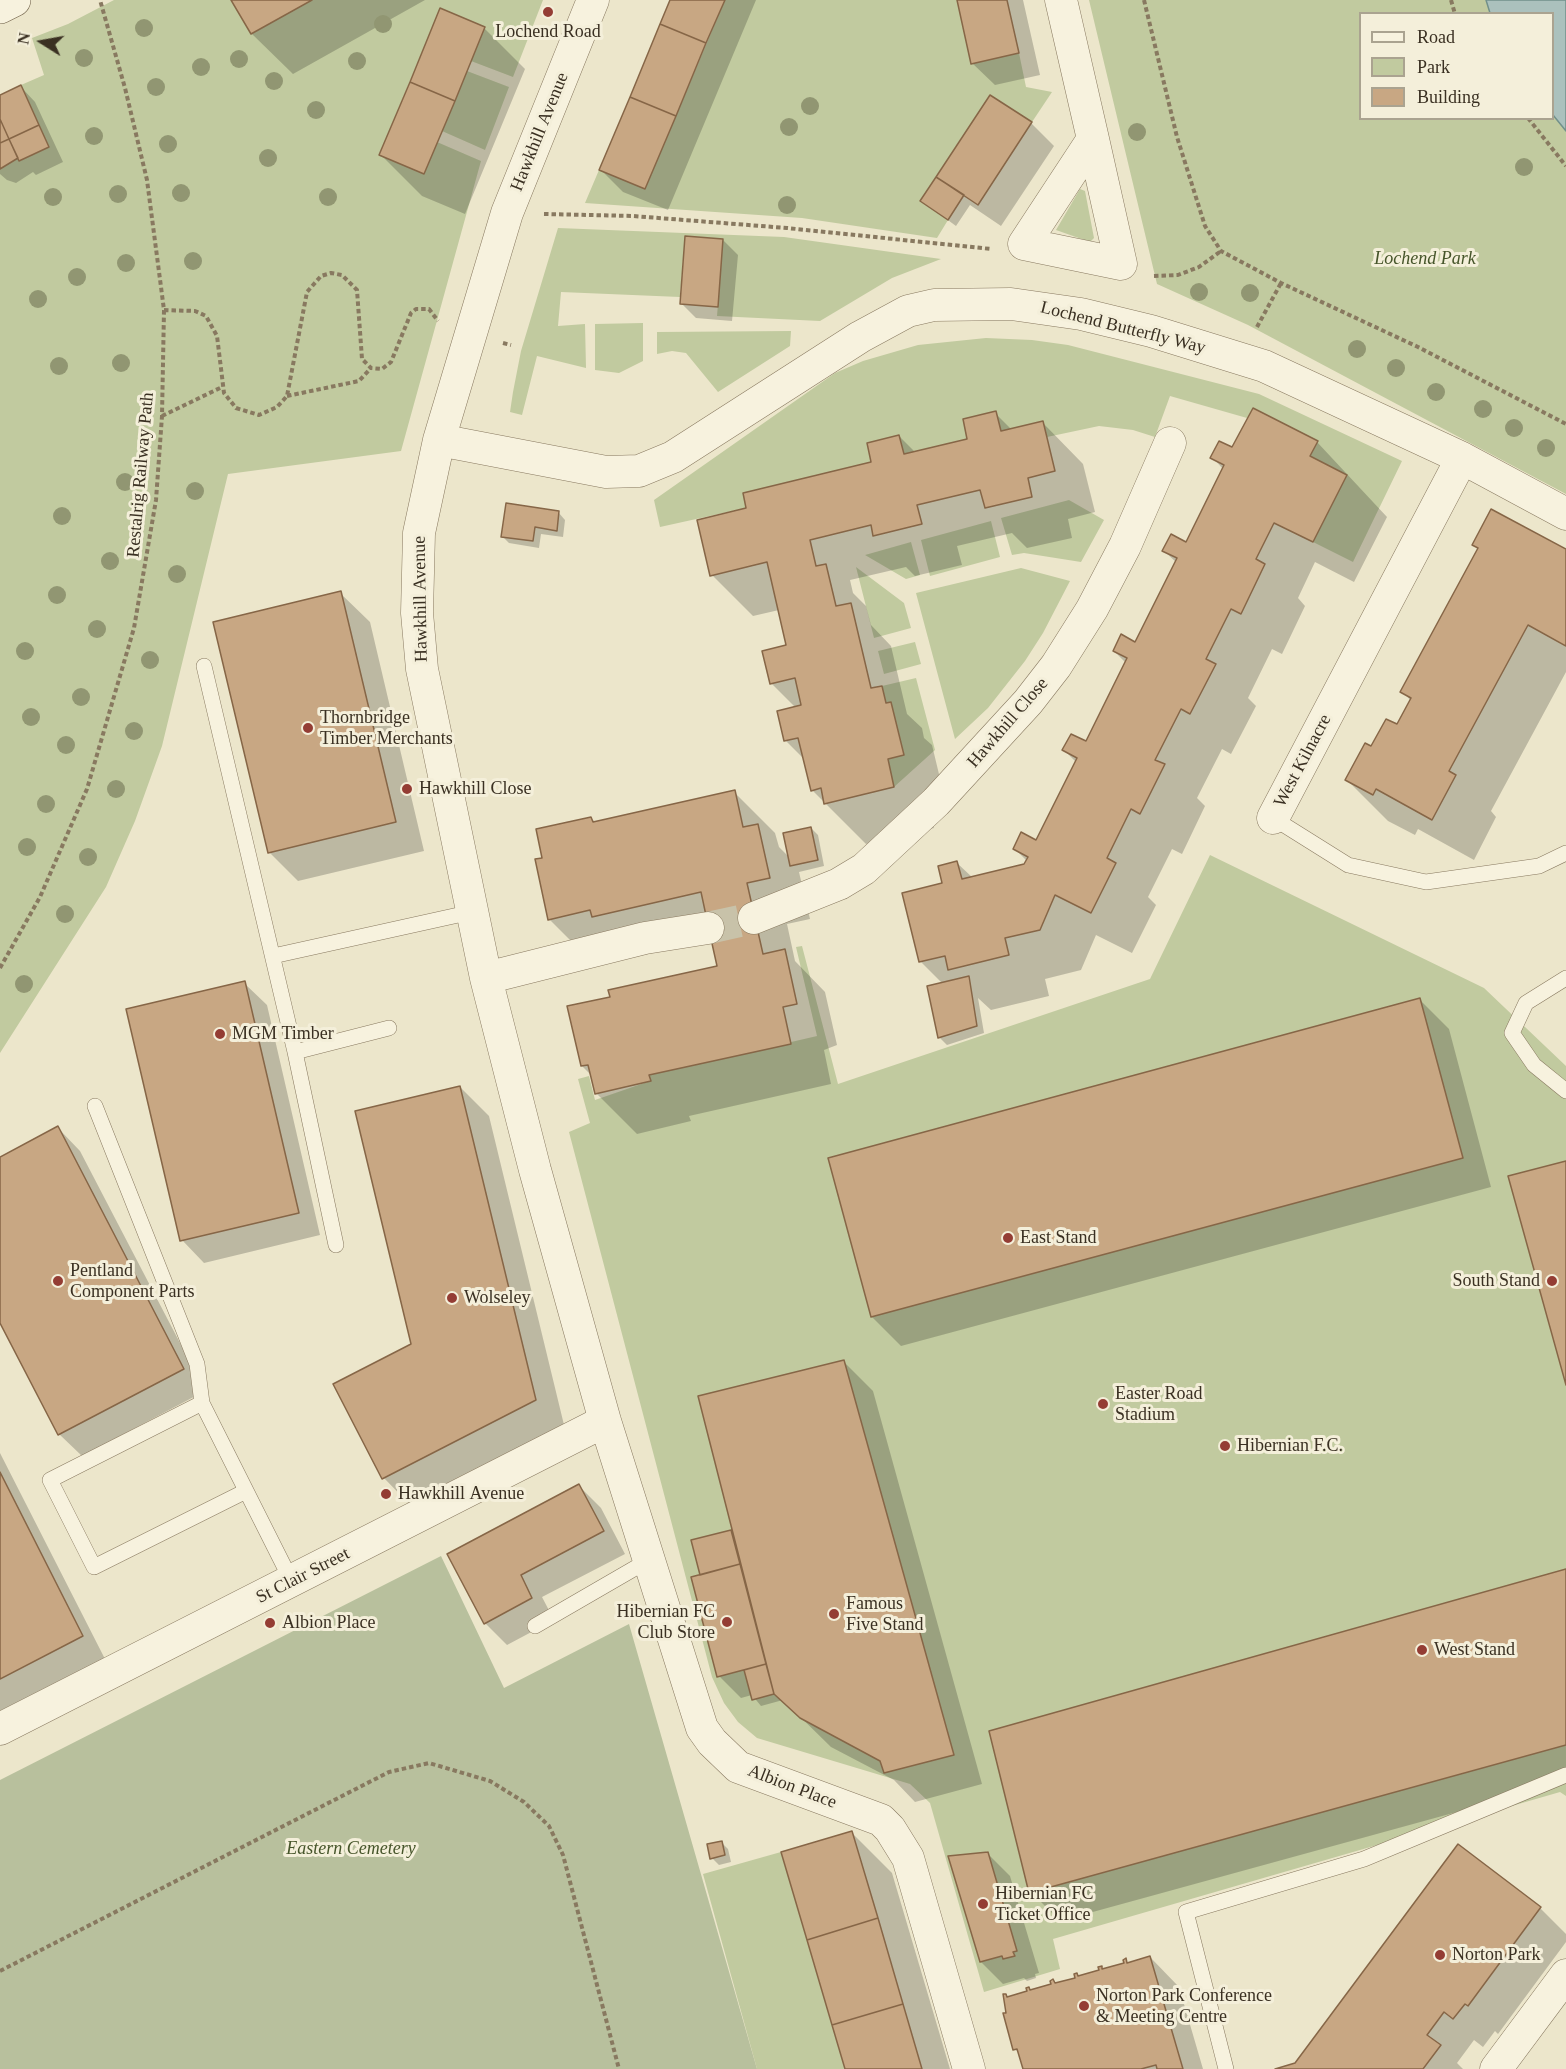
<!DOCTYPE html>
<style>
body{margin:0}
#map{position:relative;width:1566px;height:2069px;overflow:hidden;background:#ece6cb;font-family:Georgia,serif}
canvas{display:block}
.legend{position:absolute;left:1359px;top:12px;width:195px;height:108px;box-sizing:border-box;background:#f4efda;border:2px solid #aaa390;margin:0;padding:8px 10px;list-style:none;font-size:18px;color:#3a3022}
.legend li{display:flex;align-items:center;gap:12px;height:30px}
.legend b{width:30px;border:2px solid #aaa390}
.north{position:absolute;left:12px;top:12px;width:60px;height:60px;-webkit-text-stroke:4px #f4efda;paint-order:stroke;rotate:281deg;font-size:16px;font-weight:700;line-height:24px;text-align:center;color:#3a3022}
.north::after{content:'';display:block;margin:auto;width:21px;height:27px;background:#3a3022;clip-path:polygon(50% 0,100% 100%,50% 72%,0 100%)}
</style>
<div id="map">
<canvas width="1566" height="2069"></canvas>
<ul class="legend">
<li><b style="height:8px;background:#f7f2de"></b>Road</li>
<li><b style="height:16px;background:#c1ca9f"></b>Park</li>
<li><b style="height:16px;background:#c8a783"></b>Building</li>
</ul>
<div class="north">N</div>
</div>
<script>
const g = document.querySelector('canvas').getContext('2d');
g.lineJoin = 'round';
function fillPath(path, color) {
  g.fillStyle = color;
  g.fill(path, 'evenodd');
}
function toPath(rows) {
  const path = new Path2D();
  for (const r of rows) {
    path.moveTo(r[0], r[1]);
    for (let i = 2; i < r.length; i += 2) path.lineTo(r[i], r[i + 1]);
  }
  return path;
}
function strokePath(path, color, width, dash) {
  g.strokeStyle = color;
  g.lineWidth = width;
  g.lineCap = dash ? 'butt' : 'round';
  g.setLineDash(dash || []);
  g.stroke(path);
}
function label(font, color, halo, rows, align = 'center') {
  g.font = font + ' Georgia,serif';
  g.lineWidth = 6;
  g.setLineDash([]);
  g.textBaseline = 'middle';
  g.strokeStyle = halo;
  g.fillStyle = color;
  for (const [text, x, y, turn = 0] of rows) {
    g.save();
    g.translate(x, y);
    g.rotate((+turn || 0) * Math.PI / 180);
    g.textAlign = isNaN(turn) ? turn : align;
    if (halo) g.strokeText(text, 0, 0);
    g.fillText(text, 0, 0);
    g.restore();
  }
}
fillPath(toPath([
 [114,0,231,0,251,34,312,0,543,0,513,77,471,61,485,27,440,9,379,155,424,174,437,142,481,161,401,451,228,474,162,746,135,821,106,887,0,1053,0,169,18,158,20,161,49,147,21,85,44,75,32,38,68,24],
 [725,0,957,0,1019,53,1026,87,1052,92,1032,122,990,95,920,201,948,220,937,238,802,218,585,203,599,170,645,189],
 [1089,0,1566,0,1566,494,1248,325,1157,284],
 [1360,14,1552,14,1552,118,1360,118],
 [467,71,509,87,485,150,442,131],
 [1080,189,1085,191,1094,238,1090,242,1056,230],
 [558,228,784,237,941,259,892,278,820,321,717,316,723,239,685,236,680,297,561,292,558,326,585,324,586,368,537,356,522,415,510,412,513,392,521,351],
 [643,323,643,361,619,373,595,370,595,324],
 [791,331,790,346,718,392,686,353,672,351,657,354,657,332],
 [986,338,1032,340,1068,345,1259,394,1402,461,1353,562,1313,542,1347,475,1310,456,1318,441,1253,408,1247,418,1170,396,1155,437,1133,430,1099,426,1047,437,1043,422,904,454,899,435,867,443,871,462,743,493,746,508,660,527,654,500,835,373,863,361,918,345],
 [1069,500,1104,520,1081,562,1024,553,1012,555,1001,518],
 [991,521,1000,557,930,576,921,540],
 [911,542,920,575,906,579,865,555],
 [856,567,904,603,911,628,874,638],
 [1021,568,1070,581,1043,633,1025,661,988,708,955,739,916,593],
 [915,642,921,664,884,674,878,651],
 [916,678,935,750,894,787,888,759,904,754,891,703,886,703,882,686],
 [1210,855,1484,988,1566,1066,1566,1796,1560,1792,1053,1939,1060,1969,984,1992,930,1803,910,1784,757,1738,738,1722,724,1703,712,1677,569,1132,590,1123,578,1079,589,1076,595,1100,650,1081,649,1075,817,1036,796,947,802,946,838,1084,1150,979],
 [781,1852,845,2069,757,2069,703,1874]
]), '#c1ca9f');
fillPath(toPath([
 [441,1556,504,1688,629,1624,757,2069,0,2069,0,1780]
]), '#b8c09d');
const water = toPath([
 [1486,0,1566,0,1566,131,1553,115,1552,14,1490,13,1486,0]
]);
fillPath(water, '#abc1bd');
strokePath(water, '#72908b', 1.5);
fillPath(toPath([
 [233,0,425,0,293,74,252,34],
 [672,0,756,0,668,210,623,192,601,170],
 [959,0,1023,0,1040,75,995,85,972,63],
 [484,28,525,69,465,214,422,196,381,155],
 [21,87,35,102,63,162,36,175,33,172,16,183,7,180,0,174,0,97],
 [991,97,1031,123,1054,146,1001,226,970,205,956,226,922,201],
 [723,240,738,255,732,321,696,318,681,303],
 [995,413,1012,430,1043,423,1083,464,1095,512,1068,519,1072,538,1027,548,1012,533,957,546,962,565,915,576,906,567,850,580,853,593,866,606,871,625,891,646,907,714,922,728,924,738,932,745,944,795,928,799,934,828,866,844,812,790,805,760,786,741,796,708,771,683,788,646,779,610,753,616,712,575,748,509,873,463,899,436,916,453,969,440],
 [1317,442,1387,517,1354,582,1315,562,1298,598,1305,606,1282,654,1272,649,1248,698,1256,706,1231,754,1222,749,1197,798,1205,806,1182,854,1172,849,1148,897,1156,905,1132,953,1096,935,1081,970,1045,979,1049,996,991,1010,978,998,984,1033,947,1045,940,1038,929,987,943,984,920,961,944,884,957,863,973,878,1025,865,1027,861,1015,849,1037,842,1077,763,1064,750,1086,743,1126,663,1114,651,1136,644,1177,563,1164,551,1186,544,1223,469,1212,457,1233,449],
 [558,512,565,520,563,537,541,534,539,548,509,543,502,536],
 [1474,545,1566,551,1566,672,1491,811,1496,817,1474,860,1418,829,1415,835,1388,821,1347,780,1372,748,1397,726,1411,701,1402,691,1479,550],
 [340,593,370,622,424,851,298,881,269,852],
 [734,792,775,833,779,847,790,858,811,828,818,835,824,866,799,872,810,919,787,924,795,961,825,992,837,1045,824,1050,831,1084,689,1116,691,1121,637,1134,596,1093,592,1076,582,1066,611,998,718,967,713,939,635,957,590,960,549,919,544,859,591,818,596,823],
 [244,983,267,1005,320,1235,204,1263,182,1240],
 [1420,1000,1449,1029,1491,1187,901,1346,872,1317],
 [460,1087,489,1116,565,1429,413,1508,384,1478,335,1385,413,1345],
 [58,1128,80,1151,205,1391,82,1456,59,1434,0,1320,0,1159],
 [844,1362,873,1391,982,1784,915,1802,894,1780,831,1747,783,1700,761,1706,752,1695,741,1698,719,1676,702,1576,730,1531,735,1536],
 [0,1453,105,1659,0,1712],
 [579,1486,601,1508,625,1554,542,1597,554,1620,507,1645,485,1623],
 [1566,1570,1566,1782,1060,1921,1031,1892],
 [851,1832,892,1873,950,2069,847,2069],
 [721,1842,728,1849,731,1862,719,1865,712,1858],
 [1458,1846,1540,1908,1566,1934,1566,1942,1498,2034,1495,2031,1483,2047,1474,2040,1457,2063,1463,2069,1279,2069,1296,2064],
 [987,1853,1010,1876,1039,1973,1035,1974,1036,1978,1027,1981,1024,1978,1003,1984,981,1962],
 [1150,1957,1179,1987,1203,2069,1024,2069,1021,2055,1015,2049,1005,1995,1008,1998,1029,1992,1029,1988,1032,1991,1077,1979,1077,1974,1080,1978,1101,1971,1101,1967,1104,1970]
]), '#0003');
const building = toPath([
 [231,0,312,0,251,34,231,0],
 [670,0,725,0,706,43,660,24,670,0],
 [957,0,1007,0,1019,53,971,64,957,0],
 [440,8,485,27,455,101,410,82,440,8],
 [660,24,706,43,676,116,630,97,660,24],
 [410,82,455,101,424,174,379,155,410,82],
 [21,85,39,125,9,139,0,119,0,95,21,85],
 [990,95,1032,122,978,205,936,177,990,95],
 [630,97,676,116,645,189,599,170,630,97],
 [0,119,9,139,0,143,0,119],
 [39,125,49,147,19,161,9,139,39,125],
 [9,139,18,158,0,169,0,143,9,139],
 [936,177,964,195,948,220,920,201,936,177],
 [685,236,723,239,718,307,680,304,685,236],
 [1253,408,1318,441,1310,456,1347,475,1313,542,1274,523,1256,559,1265,564,1241,614,1231,609,1206,659,1216,664,1190,714,1181,709,1155,760,1165,764,1140,814,1131,809,1107,858,1116,863,1091,913,1055,895,1040,930,1005,938,1009,955,948,970,945,956,919,962,902,893,942,883,938,866,957,861,962,879,1024,864,1028,857,1013,849,1021,832,1036,840,1077,758,1062,750,1071,734,1086,741,1127,658,1113,651,1121,634,1135,642,1177,558,1162,551,1171,534,1186,542,1224,465,1210,458,1219,441,1232,447,1253,408],
 [996,411,1001,431,1043,421,1055,471,1028,478,1032,497,985,508,980,490,917,505,922,524,873,536,871,525,810,540,816,566,826,564,836,606,851,603,871,688,882,686,886,703,891,702,904,755,888,759,894,787,824,804,821,788,811,791,798,738,784,741,777,711,801,705,795,678,770,684,762,651,786,645,767,562,710,576,697,520,746,508,743,493,871,462,867,443,899,435,904,454,967,439,963,419,996,411],
 [506,503,559,511,557,531,535,527,533,541,501,537,506,503],
 [1491,509,1566,549,1566,646,1528,625,1449,771,1456,775,1432,820,1376,789,1373,795,1345,780,1365,743,1371,746,1386,719,1397,724,1411,698,1400,692,1478,548,1472,545,1491,509],
 [341,591,396,822,268,853,213,622,341,591],
 [735,790,743,827,758,824,770,878,747,883,763,954,785,949,797,1004,783,1007,791,1044,649,1075,651,1081,595,1094,588,1065,581,1066,567,1006,610,997,608,990,717,966,711,939,701,892,592,917,590,910,548,920,535,859,542,858,536,829,591,817,593,822,735,790],
 [811,827,818,860,790,866,783,833,811,827],
 [969,976,977,1026,938,1038,927,986,969,976],
 [245,981,299,1213,180,1241,126,1009,245,981],
 [1420,998,1463,1158,871,1317,828,1158,1420,998],
 [460,1086,536,1400,382,1479,333,1384,411,1344,355,1111,460,1086],
 [58,1126,184,1369,58,1435,0,1323,0,1157,58,1126],
 [1566,1161,1566,1385,1508,1176,1566,1161],
 [844,1360,954,1755,884,1773,880,1761,800,1718,774,1694,698,1396,844,1360],
 [0,1472,83,1636,0,1679,0,1472],
 [579,1484,604,1531,521,1575,532,1598,484,1624,447,1554,579,1484],
 [731,1530,740,1564,700,1575,691,1540,731,1530],
 [740,1564,766,1664,717,1677,691,1577,740,1564],
 [1566,1569,1566,1745,1029,1893,989,1731,1566,1569],
 [766,1664,774,1694,752,1700,744,1670,766,1664],
 [852,1831,878,1918,807,1940,781,1852,852,1831],
 [722,1841,725,1855,710,1859,707,1844,722,1841],
 [1458,1844,1541,1907,1468,2006,1465,2004,1453,2019,1444,2012,1427,2035,1441,2045,1423,2069,1275,2069,1295,2063,1458,1844],
 [988,1852,1017,1951,1013,1952,1015,1956,1003,1959,1002,1956,980,1962,948,1856,988,1852],
 [878,1918,903,2004,832,2025,807,1940,878,1918],
 [1150,1956,1183,2069,1157,2069,1156,2065,1141,2069,1023,2069,1017,2049,1013,2050,1003,2013,1006,2013,1003,1994,1006,1994,1007,1997,1027,1991,1026,1988,1029,1987,1030,1990,1051,1984,1050,1981,1053,1979,1055,1983,1075,1978,1074,1974,1077,1973,1078,1976,1099,1970,1098,1967,1102,1966,1102,1969,1124,1963,1123,1960,1126,1958,1127,1963,1150,1956],
 [903,2004,922,2069,845,2069,832,2025,903,2004]
]);
fillPath(building, '#c8a783');
strokePath(building, '#866647', 1.5);
strokePath(toPath([
 [708,928,754,918]
]), '#c8c2a9', 32, [32, 16]);
const lane = toPath([
 [204,666,295,1052,389,1028],
 [1273,818,1348,865,1426,882,1539,866,1566,853],
 [273,956,472,912],
 [1566,978,1526,1003,1512,1033,1534,1065,1566,1091],
 [295,1052,336,1245],
 [95,1106,197,1364,202,1403],
 [246,1491,94,1567,50,1480,202,1403,292,1582],
 [535,1626,649,1560],
 [1226,2069,1186,1912,1364,1859,1566,1775]
]);
const street = toPath([
 [593,0,507,213,439,440,419,533,417,613,422,669,486,978,535,1170,605,1421,702,1728,712,1742,738,1767,881,1820,890,1829,908,1858,969,2069],
 [1061,0,1093,139,1121,264,1024,244,1093,139],
 [439,440,606,472,639,471,673,457,860,337,908,311,934,305,1011,304,1081,314,1151,331,1264,366,1462,458,1566,514],
 [1273,818,1462,458],
 [754,918,839,884,864,869,936,802,1028,702,1056,666,1092,609,1125,546,1170,443],
 [486,978,645,938,708,928],
 [0,1729,605,1421],
 [1496,2069,1566,1975]
]);
const secondary = toPath([
 [0,7,14,0]
]);
strokePath(lane, '#887960', 16);
strokePath(street, '#887960', 33);
strokePath(secondary, '#6a5b43', 34);
strokePath(toPath([
 [1144,0,1177,137,1205,226,1221,251,1281,283,1418,347,1566,424],
 [1451,0,1455,14],
 [1528,118,1566,166],
 [544,214,633,216,787,228,991,249],
 [1154,276,1178,275,1199,267,1221,251],
 [164,310,195,311,206,316,217,336,224,393,236,408,259,415,277,407,287,396,307,292,321,276,331,273,342,275,357,290,362,359,371,368,382,369,391,362,411,313,416,309,429,309,438,321],
 [1257,327,1281,283],
 [503,343,511,345],
 [287,396,359,381,371,368],
 [162,416,222,387],
 [0,968,40,897,87,789,134,628,156,500,162,416,164,310,147,180,125,88,100,0],
 [0,1971,389,1772,429,1763,490,1781,524,1802,549,1826,563,1855,619,2069]
]), '#887960', 4, [4.5, 3]);
strokePath(lane, '#f7f2de', 15);
strokePath(street, '#f7f2de', 32);
strokePath(secondary, '#f7f2de', 33);
g.fillStyle = '#919672';
for (const [x, y] of [
 [383,24],
 [144,28],
 [84,58],
 [239,59],
 [357,61],
 [201,67],
 [274,81],
 [156,87],
 [810,106],
 [316,110],
 [789,127],
 [1137,132],
 [94,136],
 [168,144],
 [268,158],
 [1524,167],
 [181,193],
 [118,194],
 [53,197],
 [328,197],
 [787,205],
 [193,261],
 [126,263],
 [77,277],
 [1199,292],
 [1250,293],
 [38,299],
 [1357,349],
 [121,363],
 [59,366],
 [1396,368],
 [1436,392],
 [1483,409],
 [1514,428],
 [1546,448],
 [125,482],
 [195,491],
 [62,516],
 [110,561],
 [177,574],
 [57,595],
 [97,629],
 [25,651],
 [150,660],
 [81,697],
 [31,717],
 [134,731],
 [66,745],
 [116,789],
 [46,804],
 [27,847],
 [88,857],
 [65,914],
 [24,984]
]) {
  g.beginPath();
  g.arc(x, y, 9, 0, 2 * Math.PI);
  g.fill();
}
for (const [x, y, r, color] of [
 [548,12,6,"#943d34"],
 [308,728,6,"#943d34"],
 [407,789,6,"#943d34"],
 [220,1034,6,"#943d34"],
 [1008,1238,6,"#943d34"],
 [58,1281,6,"#943d34"],
 [1552,1281,6,"#943d34"],
 [452,1298,6,"#943d34"],
 [1103,1404,6,"#943d34"],
 [1225,1446,6,"#943d34"],
 [386,1494,6,"#943d34"],
 [834,1614,6,"#943d34"],
 [727,1622,6,"#943d34"],
 [270,1623,6,"#943d34"],
 [1422,1650,6,"#943d34"],
 [983,1904,6,"#943d34"],
 [1440,1955,6,"#943d34"],
 [1084,2006,6,"#943d34"]
]) {
  const dot = new Path2D();
  dot.arc(x, y, r, 0, 2 * Math.PI);
  g.fillStyle = color;
  g.fill(dot);
  strokePath(dot, '#f4efda', 2);
}
label('18px', '#3a3022', '#f4efda', [
 ["Lochend Road",548,32,"center"],
 ["Thornbridge",320,718],
 ["Timber Merchants",320,739],
 ["Hawkhill Close",419,789],
 ["MGM Timber",232,1034],
 ["East Stand",1020,1238],
 ["Pentland",70,1271],
 ["Component Parts",70,1292],
 ["South Stand",1540,1281,"right"],
 ["Wolseley",464,1298],
 ["Easter Road",1115,1394],
 ["Stadium",1115,1415],
 ["Hibernian F.C.",1237,1446],
 ["Hawkhill Avenue",398,1494],
 ["Famous",846,1604],
 ["Five Stand",846,1625],
 ["Hibernian FC",715,1612,"right"],
 ["Club Store",715,1633,"right"],
 ["Albion Place",282,1623],
 ["West Stand",1434,1650],
 ["Hibernian FC",995,1894],
 ["Ticket Office",995,1915],
 ["Norton Park",1452,1955],
 ["Norton Park Conference",1096,1996],
 ["& Meeting Centre",1096,2017]
], 'left');
label('18px', '#3a3022', '#f4efda', [
 ["Hawkhill Avenue",540,132,-68],
 ["Lochend Butterfly Way",1123,328,14],
 ["Restalrig Railway Path",141,475,-85],
 ["Hawkhill Avenue",421,599,-91],
 ["Hawkhill Close",1008,723,-49],
 ["West Kilnacre",1303,761,-62],
 ["St Clair Street",303,1576,-27],
 ["Albion Place",792,1787,21]
]);
label('italic 18px', '#46552a', '#f4efda', [
 ["Lochend Park",1425,259],
 ["Eastern Cemetery",351,1849]
]);
</script>
